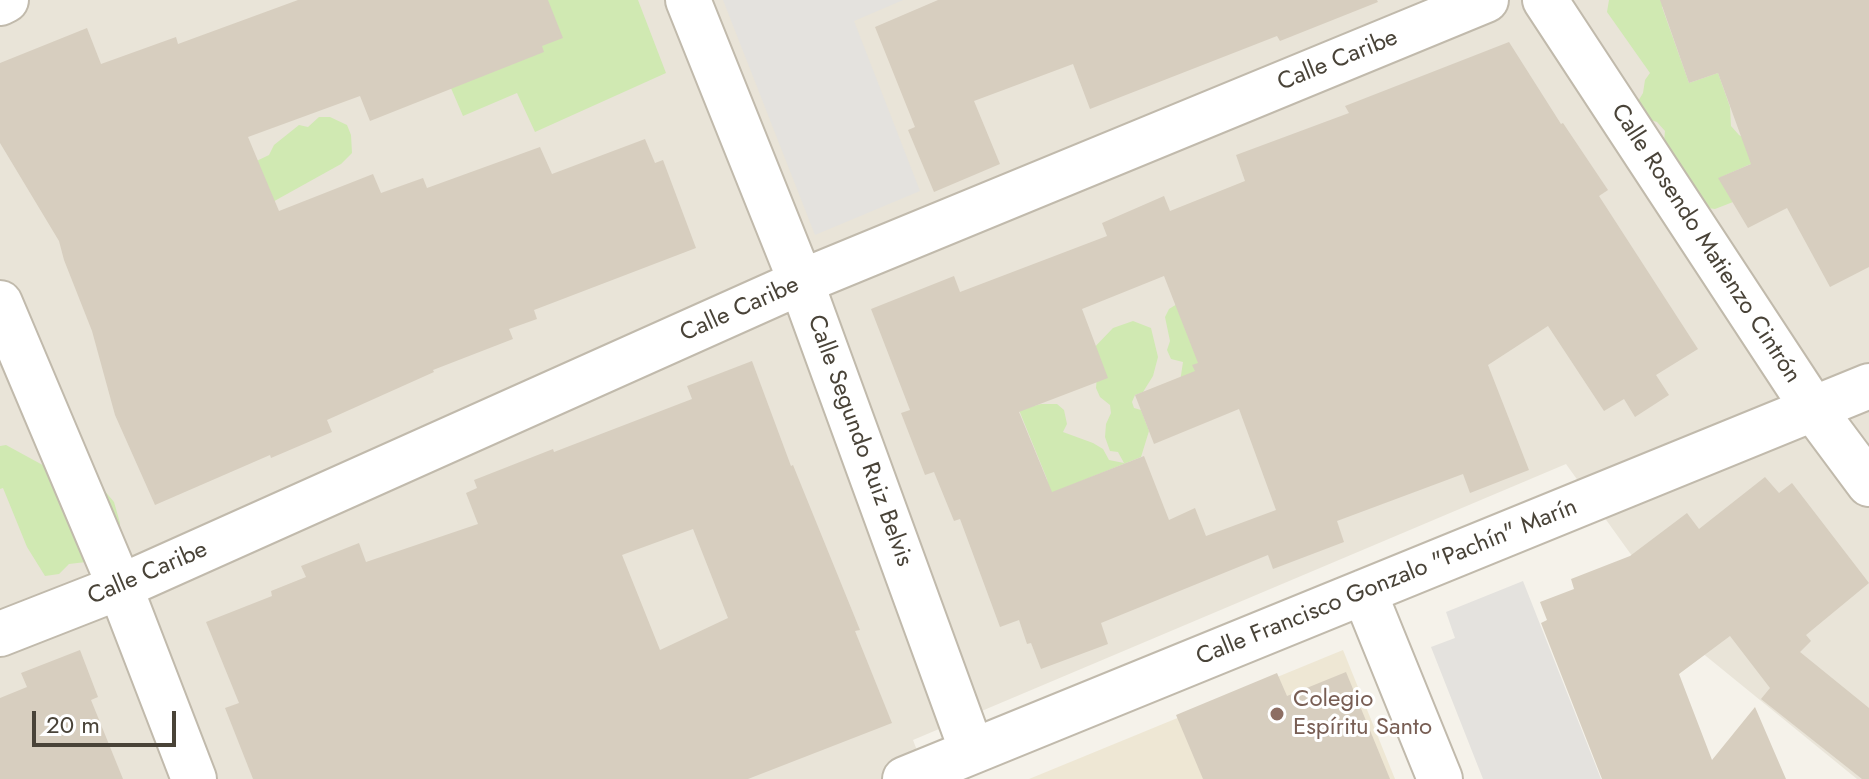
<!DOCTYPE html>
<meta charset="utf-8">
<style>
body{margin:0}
#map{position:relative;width:1869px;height:779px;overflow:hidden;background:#f5f2ea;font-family:Jost,sans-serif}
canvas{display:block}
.scale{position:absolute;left:32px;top:711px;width:144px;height:36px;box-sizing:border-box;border:4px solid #494338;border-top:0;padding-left:10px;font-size:24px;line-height:28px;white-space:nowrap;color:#494338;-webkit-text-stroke:6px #fff;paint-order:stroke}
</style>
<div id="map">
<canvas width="1869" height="779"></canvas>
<div class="scale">20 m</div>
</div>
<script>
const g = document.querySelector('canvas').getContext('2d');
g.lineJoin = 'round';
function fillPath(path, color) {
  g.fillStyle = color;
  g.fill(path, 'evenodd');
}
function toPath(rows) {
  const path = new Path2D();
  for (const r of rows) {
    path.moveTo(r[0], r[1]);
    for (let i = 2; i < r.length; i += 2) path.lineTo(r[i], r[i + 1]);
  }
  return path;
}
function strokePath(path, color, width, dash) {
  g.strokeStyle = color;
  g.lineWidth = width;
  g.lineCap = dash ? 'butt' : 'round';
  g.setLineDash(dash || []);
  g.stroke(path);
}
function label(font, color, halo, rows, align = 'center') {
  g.font = font + ' Jost,sans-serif';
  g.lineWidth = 6;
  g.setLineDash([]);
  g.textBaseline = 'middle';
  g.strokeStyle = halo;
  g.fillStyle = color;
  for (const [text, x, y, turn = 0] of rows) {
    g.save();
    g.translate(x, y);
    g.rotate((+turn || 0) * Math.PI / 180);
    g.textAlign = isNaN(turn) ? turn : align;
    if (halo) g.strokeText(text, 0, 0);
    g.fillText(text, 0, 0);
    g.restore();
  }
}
fillPath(toPath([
 [0,0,1869,0,1869,779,1857,779,1701,652,1566,464,913,740,928,779,0,779]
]), '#e9e4d8');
fillPath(toPath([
 [1343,650,1395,779,1029,779]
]), '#eee7d4');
fillPath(toPath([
 [413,0,638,0,666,73,535,132,517,93,463,116],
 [1609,0,1675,0,1662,7,1689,83,1718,73,1730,107,1731,126,1739,135,1773,154,1719,178,1733,202,1715,209,1702,207,1662,162,1665,131,1657,122,1641,117,1637,103,1643,93,1645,80,1650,73,1607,12],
 [319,117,330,117,347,125,351,135,352,153,341,164,269,204,242,168,269,155,274,145,299,125,308,127],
 [1182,301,1216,305,1197,375,1180,382,1183,362,1171,359,1167,350,1170,341,1165,317,1169,309],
 [1133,321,1151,328,1158,357,1153,376,1143,392,1135,395,1132,402,1134,408,1141,410,1149,431,1141,457,1049,494,1047,479,1019,410,1041,404,1057,404,1064,410,1067,424,1063,432,1093,443,1103,449,1109,460,1124,463,1118,452,1110,451,1105,437,1106,424,1111,413,1110,405,1100,397,1096,388,1097,376,1090,352,1113,328],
 [6,445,50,469,98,483,114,502,120,523,119,541,86,562,69,564,59,574,45,576,27,547,3,488,0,489,0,446]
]), '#d0e9b2');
fillPath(toPath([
 [723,0,903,0,854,21,920,191,815,235],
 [1523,581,1601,779,1483,779,1431,647,1455,638,1446,612]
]), '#e4e2de');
fillPath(toPath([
 [298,0,548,0,563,38,542,46,544,52,370,121,360,96,248,137,279,211,373,174,381,193,423,178,427,188,540,147,552,174,645,139,655,163,663,160,696,248,534,310,537,319,509,329,513,339,433,370,434,372,327,420,332,432,271,458,270,455,155,505,115,415,92,331,64,260,59,241,0,143,0,63,87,28,101,64,176,37,178,44],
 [938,0,1377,0,1378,2,1280,41,1277,36,1090,109,1073,64,974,101,1000,164,934,192,908,130,915,127,875,27],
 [1660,0,1869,0,1869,267,1830,287,1787,208,1748,228,1718,178,1751,164,1718,73,1689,83],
 [1509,42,1561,124,1563,123,1608,190,1599,196,1698,349,1656,375,1669,395,1635,417,1624,399,1604,411,1548,326,1488,365,1529,470,1470,493,1463,474,1337,521,1344,542,1273,569,1268,555,1101,623,1108,644,1041,669,1031,643,1027,644,1019,620,1000,627,960,519,954,521,934,472,925,475,901,413,910,410,871,309,954,276,960,292,1107,236,1102,223,1164,196,1170,211,1245,181,1236,155,1349,113,1345,106],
 [1164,276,1198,363,1192,365,1195,371,1135,395,1154,444,1239,409,1276,510,1206,536,1195,508,1169,520,1144,456,1052,492,1019,412,1108,378,1082,309],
 [752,361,791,466,793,465,860,630,855,631,892,723,748,779,253,779,225,708,239,703,206,622,272,596,271,591,306,577,301,566,359,543,366,562,478,524,466,493,477,488,474,480,553,449,554,452,692,399,687,386],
 [693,529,728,618,660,650,622,555],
 [1765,477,1779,493,1792,483,1869,583,1806,635,1811,641,1800,652,1869,708,1869,779,1862,779,1761,699,1770,688,1730,636,1679,674,1712,760,1755,707,1786,779,1602,779,1541,623,1547,620,1540,602,1574,589,1571,579,1630,556,1687,513,1699,529],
 [80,650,98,697,91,700,123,779,0,779,0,698,27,687,21,673],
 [1346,672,1390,779,1203,779,1176,715,1277,673,1287,696]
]), '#d7cebf');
const minor = toPath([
 [688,0,801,282,972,751],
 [1545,0,1814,410,1869,484],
 [0,3,6,0],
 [0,303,120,587,194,779],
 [1364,592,1440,779],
 [0,634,120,587,801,282,1486,0],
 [905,779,1869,386]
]);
strokePath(minor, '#c1baac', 48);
strokePath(minor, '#fff', 44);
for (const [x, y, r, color] of [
 [1277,714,8,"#8d6e63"]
]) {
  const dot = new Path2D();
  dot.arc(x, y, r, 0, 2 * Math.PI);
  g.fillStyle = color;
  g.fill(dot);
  strokePath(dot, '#fff', 3);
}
label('24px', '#494338', '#fff', [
 ["Calle Caribe",1338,61,-22],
 ["Calle Rosendo Matienzo Cintrón",1705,244,57],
 ["Calle Caribe",740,310,-24],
 ["Calle Segundo Ruiz Belvis",859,441,70],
 ["Calle Caribe",148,574,-23],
 ["Calle Francisco Gonzalo \"Pachín\" Marín",1387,583,-22]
]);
label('24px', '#785e54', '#fff', [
 ["Colegio",1293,700],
 ["Espíritu Santo",1293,728]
], 'left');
</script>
